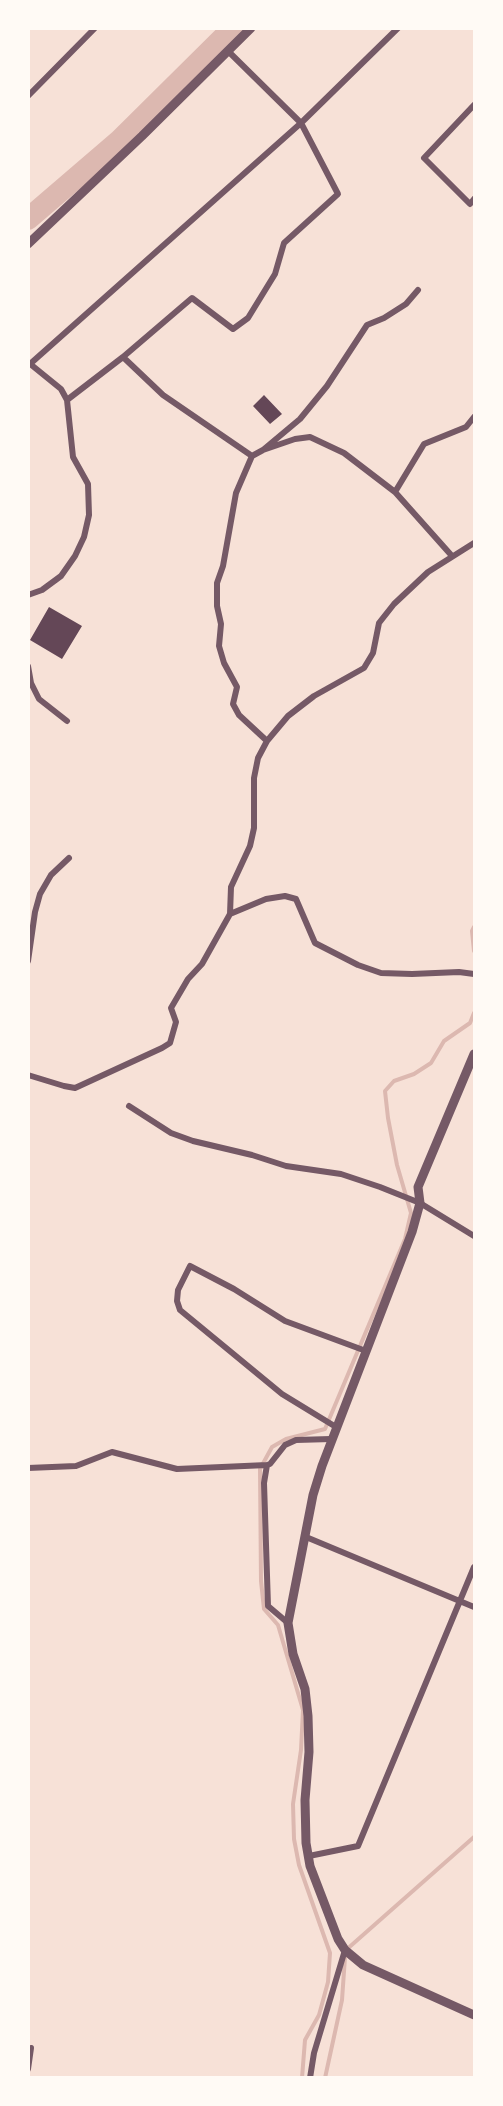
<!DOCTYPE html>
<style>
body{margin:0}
#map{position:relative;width:503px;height:2106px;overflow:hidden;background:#f7e1d7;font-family:"DM Sans",sans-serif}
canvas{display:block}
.frame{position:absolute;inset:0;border:30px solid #fffaf5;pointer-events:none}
</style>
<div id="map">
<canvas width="503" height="2106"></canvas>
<div class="frame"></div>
</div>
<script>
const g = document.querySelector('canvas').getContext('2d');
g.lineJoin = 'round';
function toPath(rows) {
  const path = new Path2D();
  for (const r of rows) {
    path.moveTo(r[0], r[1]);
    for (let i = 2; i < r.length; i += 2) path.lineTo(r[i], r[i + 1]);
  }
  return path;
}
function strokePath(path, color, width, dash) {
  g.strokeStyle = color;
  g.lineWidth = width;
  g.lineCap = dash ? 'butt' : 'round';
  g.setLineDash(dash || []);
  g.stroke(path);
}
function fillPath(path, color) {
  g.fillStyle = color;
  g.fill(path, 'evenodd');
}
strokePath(toPath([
 [474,927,472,931,474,951],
 [346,1950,474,1837],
 [302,2078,305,2040,319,2015,328,1982,330,1953,299,1865,294,1839,293,1804,301,1750,303,1710,278,1625,264,1609,261,1581,260,1469,272,1447,286,1439,325,1429,405,1239,411,1213,397,1165,388,1118,385,1091,394,1081,414,1074,431,1063,444,1041,470,1023,474,1013],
 [325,2078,342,2000,345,1957]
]), '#dcb8b0', 4);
strokePath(toPath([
 [28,219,120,140,233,28]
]), '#dcb8b0', 22);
fillPath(toPath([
 [264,395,282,414,270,424,253,406],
 [49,607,82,626,62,659,30,640]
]), '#644757');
strokePath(toPath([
 [28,96,95,28],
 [474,105,424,158,470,204,474,199],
 [123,357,163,395,252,456],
 [30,364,301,123,398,28],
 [67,400,123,357,192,298,233,329,248,318,275,274,284,243,338,194,301,123,229,52],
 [263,450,295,439,310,437,344,453,395,492,452,556],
 [395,492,424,444,466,427,474,417],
 [28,595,42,590,61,576,75,556,84,537,89,515,88,484,73,457,67,400,61,389,29,363],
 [28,666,31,683,39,699,67,721],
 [267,741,239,715,233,704,237,687,224,663,219,646,221,624,217,606,217,583,223,566,236,493,252,456,263,450,300,419,327,386,367,325,384,318,406,304,418,290],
 [230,914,266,899,285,896,296,899,315,943,358,965,381,973,412,974,459,972,474,974],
 [28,961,35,912,40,894,51,875,69,858],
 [28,1075,64,1086,75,1088,162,1048,170,1043,176,1022,171,1008,188,979,202,964,230,914,231,887,250,846,254,828,254,778,258,758,267,741,288,716,314,696,364,668,373,653,379,623,394,604,428,572,474,543],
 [129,1106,171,1133,193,1141,252,1155,286,1166,341,1174,380,1187,420,1203,474,1236],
 [336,1427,282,1394,180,1310,177,1301,178,1290,190,1266,234,1289,285,1321,366,1351],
 [28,1468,76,1466,112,1452,177,1469,267,1465],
 [306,1537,474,1607],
 [288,1623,268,1606,264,1483,267,1465,270,1464,285,1445,296,1440,331,1439],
 [309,1856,358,1846,474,1567],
 [28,2069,31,2048],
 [310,2078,314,2053,345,1950]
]), '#755966', 6);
strokePath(toPath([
 [28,244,142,136,251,28],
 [474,1054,418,1187,420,1203,412,1232,322,1466,313,1495,288,1623,293,1654,305,1689,308,1716,309,1752,305,1800,306,1843,310,1866,338,1939,345,1950,363,1965,474,2015]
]), '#755966', 9);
</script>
